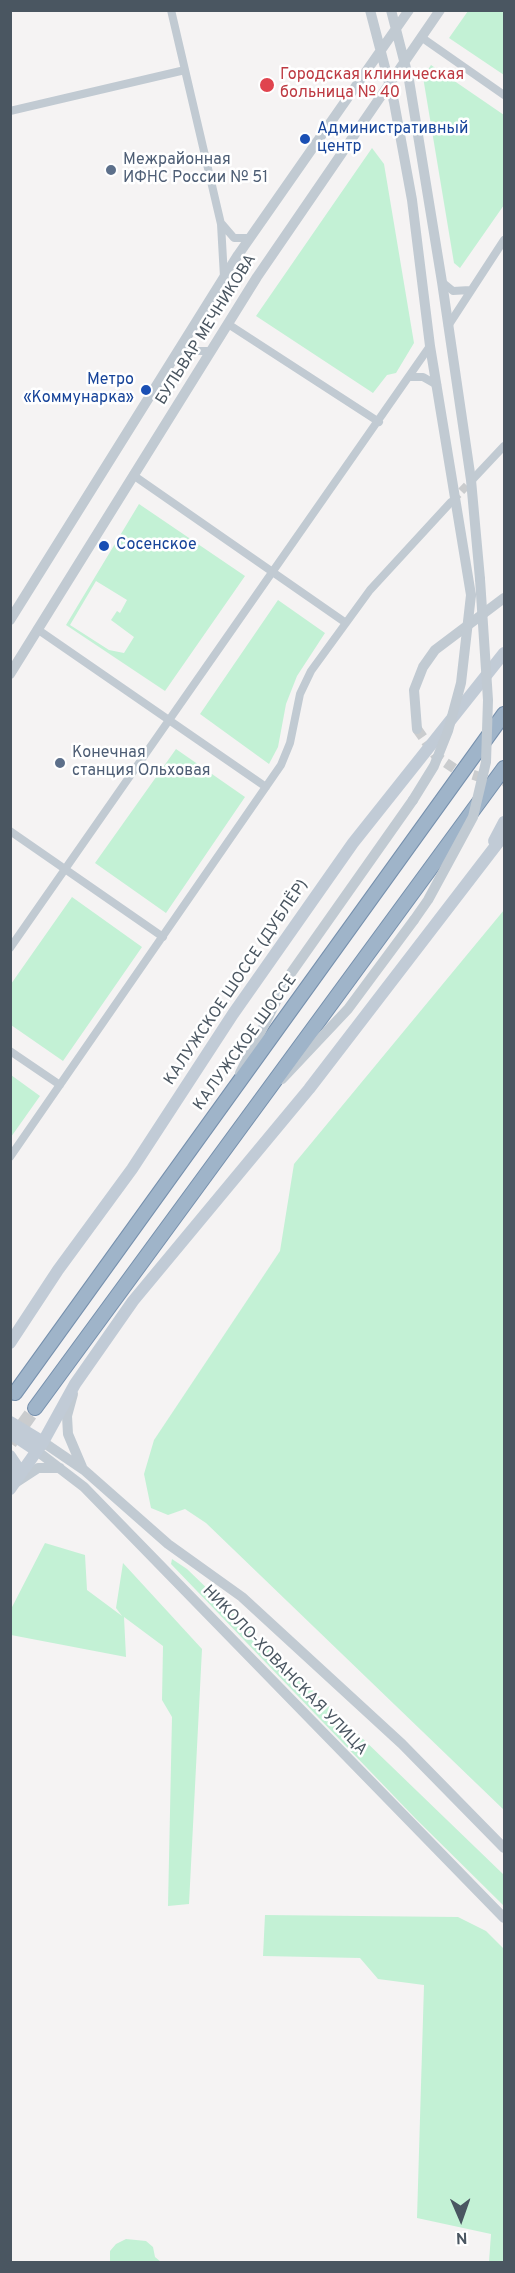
<!DOCTYPE html>
<meta charset="utf-8">
<style>
body{margin:0}
#map{position:relative;width:515px;height:2273px;overflow:hidden;background:#f5f3f3;font-family:Overpass,sans-serif}
canvas{display:block}
.frame{position:absolute;inset:0;border:12px solid #4a5661;pointer-events:none}
.north{position:absolute;left:431px;top:2189px;width:60px;height:60px;-webkit-text-stroke:4px #fff;paint-order:stroke;rotate:178deg;font-size:16px;font-weight:700;line-height:24px;text-align:center;color:#4a5661}
.north::after{content:'';display:block;margin:auto;width:21px;height:27px;background:#4a5661;clip-path:polygon(50% 0,100% 100%,50% 72%,0 100%)}
</style>
<div id="map">
<canvas width="515" height="2273"></canvas>
<div class="frame"></div>
<div class="north">N</div>
</div>
<script>
const g = document.querySelector('canvas').getContext('2d');
g.lineJoin = 'round';
function fillPath(path, color) {
  g.fillStyle = color;
  g.fill(path, 'evenodd');
}
function toPath(rows) {
  const path = new Path2D();
  for (const r of rows) {
    path.moveTo(r[0], r[1]);
    for (let i = 2; i < r.length; i += 2) path.lineTo(r[i], r[i + 1]);
  }
  return path;
}
function strokePath(path, color, width, dash) {
  g.strokeStyle = color;
  g.lineWidth = width;
  g.lineCap = dash ? 'butt' : 'round';
  g.setLineDash(dash || []);
  g.stroke(path);
}
function label(font, color, halo, rows, align = 'center') {
  g.font = font + ' Overpass,sans-serif';
  g.lineWidth = 5;
  g.setLineDash([]);
  g.textBaseline = 'middle';
  g.strokeStyle = halo;
  g.fillStyle = color;
  for (const [text, x, y, turn = 0] of rows) {
    g.save();
    g.translate(x, y);
    g.rotate((+turn || 0) * Math.PI / 180);
    g.textAlign = isNaN(turn) ? turn : align;
    if (halo) g.strokeText(text, 0, 0);
    g.fillText(text, 0, 0);
    g.restore();
  }
}
fillPath(toPath([
 [468,11,504,11,504,75,449,38],
 [431,65,504,115,504,205,460,268,454,263,423,77],
 [372,148,384,164,414,343,396,373,387,375,373,393,256,316],
 [139,504,245,576,165,691,66,625],
 [96,581,127,600,120,613,117,611,111,620,134,637,124,653,109,650,70,625],
 [278,600,325,633,297,676,286,704,278,747,269,764,200,714],
 [176,749,245,797,166,913,95,863],
 [72,897,142,947,63,1061,11,1025,11,984],
 [504,910,504,1810,206,1523,185,1509,168,1515,151,1508,144,1474,154,1440,280,1251,294,1164],
 [11,1075,40,1096,11,1137],
 [45,1543,85,1555,87,1590,122,1616,116,1608,123,1563,202,1649,189,1904,168,1906,172,1717,162,1700,163,1646,124,1617,126,1657,11,1635,11,1609],
 [172,1559,187,1569,504,1875,504,1906,416,1819,171,1564],
 [265,1915,458,1917,486,1931,504,1949,504,2262,489,2262,491,2234,417,2218,424,1985,378,1979,360,1958,263,1956],
 [126,2239,146,2241,153,2247,155,2257,161,2262,110,2262,110,2251,116,2244]
]), '#c3f1d5');
strokePath(toPath([
 [453,500,473,479]
]), '#caccce', 8, [8, 4]);
strokePath(toPath([
 [417,729,436,756,455,769,495,782,504,781]
]), '#caccce', 10, [10, 5]);
strokePath(toPath([
 [10,1443,35,1408]
]), '#caccce', 14, [14, 7]);
const trunk = toPath([
 [15,1393,504,714],
 [35,1408,504,768]
]);
strokePath(trunk, '#7690ad', 16);
strokePath(toPath([
 [171,10,221,224,224,277],
 [421,37,504,95],
 [10,111,185,70],
 [222,224,234,238,250,238],
 [442,282,453,291,470,290],
 [228,324,379,422],
 [448,326,504,240],
 [187,337,189,345,195,351,211,351],
 [410,377,423,377,437,385],
 [133,475,346,623],
 [473,479,504,446],
 [37,629,266,787],
 [10,831,163,937],
 [10,948,430,346],
 [10,1051,60,1085],
 [10,1157,281,765,290,743,300,694,311,671,370,590,451,502]
]), '#c1cad2', 8);
strokePath(toPath([
 [370,10,394,102,412,200,430,346,471,595],
 [391,10,409,80,442,282,471,480,480,579],
 [10,620,238,255,409,10],
 [10,674,257,277,440,10],
 [417,729,414,690,423,667,435,650,504,598],
 [240,1073,289,976,413,800],
 [282,1079,348,1009,414,920],
 [73,1394,67,1416,68,1434,82,1467],
 [43,1442,84,1470,168,1544,242,1597,402,1744,504,1848],
 [37,1451,84,1487,504,1918],
 [15,1483,38,1468,60,1468]
]), '#c1cad2', 10);
strokePath(toPath([
 [494,841,504,822],
 [10,1343,58,1270,132,1169,233,1014,353,843,504,653],
 [10,1422,43,1442],
 [10,1433,37,1451],
 [10,1456,18,1468,15,1480],
 [10,1489,43,1442,75,1384,133,1301,309,1089,504,835]
]), '#c1cbd6', 12);
strokePath(trunk, '#9fb4c9', 14);
strokePath(toPath([
 [413,800,434,766,448,731,461,683,471,595],
 [414,920,428,900,473,817,486,762,488,700,480,579]
]), '#c1cad2', 10);
for (const [x, y, r, color] of [
 [267,85,8,"#e0444e"],
 [305,139,6,"#1a4fb4"],
 [111,170,6,"#5c6f8a"],
 [146,390,6,"#1a4fb4"],
 [104,546,6,"#1a4fb4"],
 [60,763,6,"#5c6f8a"]
]) {
  const dot = new Path2D();
  dot.arc(x, y, r, 0, 2 * Math.PI);
  g.fillStyle = color;
  g.fill(dot);
  strokePath(dot, '#fff', 2);
}
label('16px', '#be3a42', '#fff', [
 ["Городская клиническая",280,76],
 ["больница № 40",280,94]
], 'left');
label('16px', '#164399', '#fff', [
 ["Административный",317,130],
 ["центр",317,148],
 ["Метро",134,381,"right"],
 ["«Коммунарка»",134,399,"right"],
 ["Сосенское",116,546]
], 'left');
label('16px', '#4e5e75', '#fff', [
 ["Межрайонная",123,161],
 ["ИФНС России № 51",123,179],
 ["Конечная",72,754],
 ["станция Ольховая",72,772]
], 'left');
label('16px', '#4a5661', '#fff', [
 ["БУЛЬВАР МЕЧНИКОВА",207,330,-58],
 ["КАЛУЖСКОЕ ШОССЕ (ДУБЛЁР)",237,983,-56],
 ["КАЛУЖСКОЕ ШОССЕ",246,1043,-54],
 ["НИКОЛО-ХОВАНСКАЯ УЛИЦА",284,1671,46]
]);
</script>
